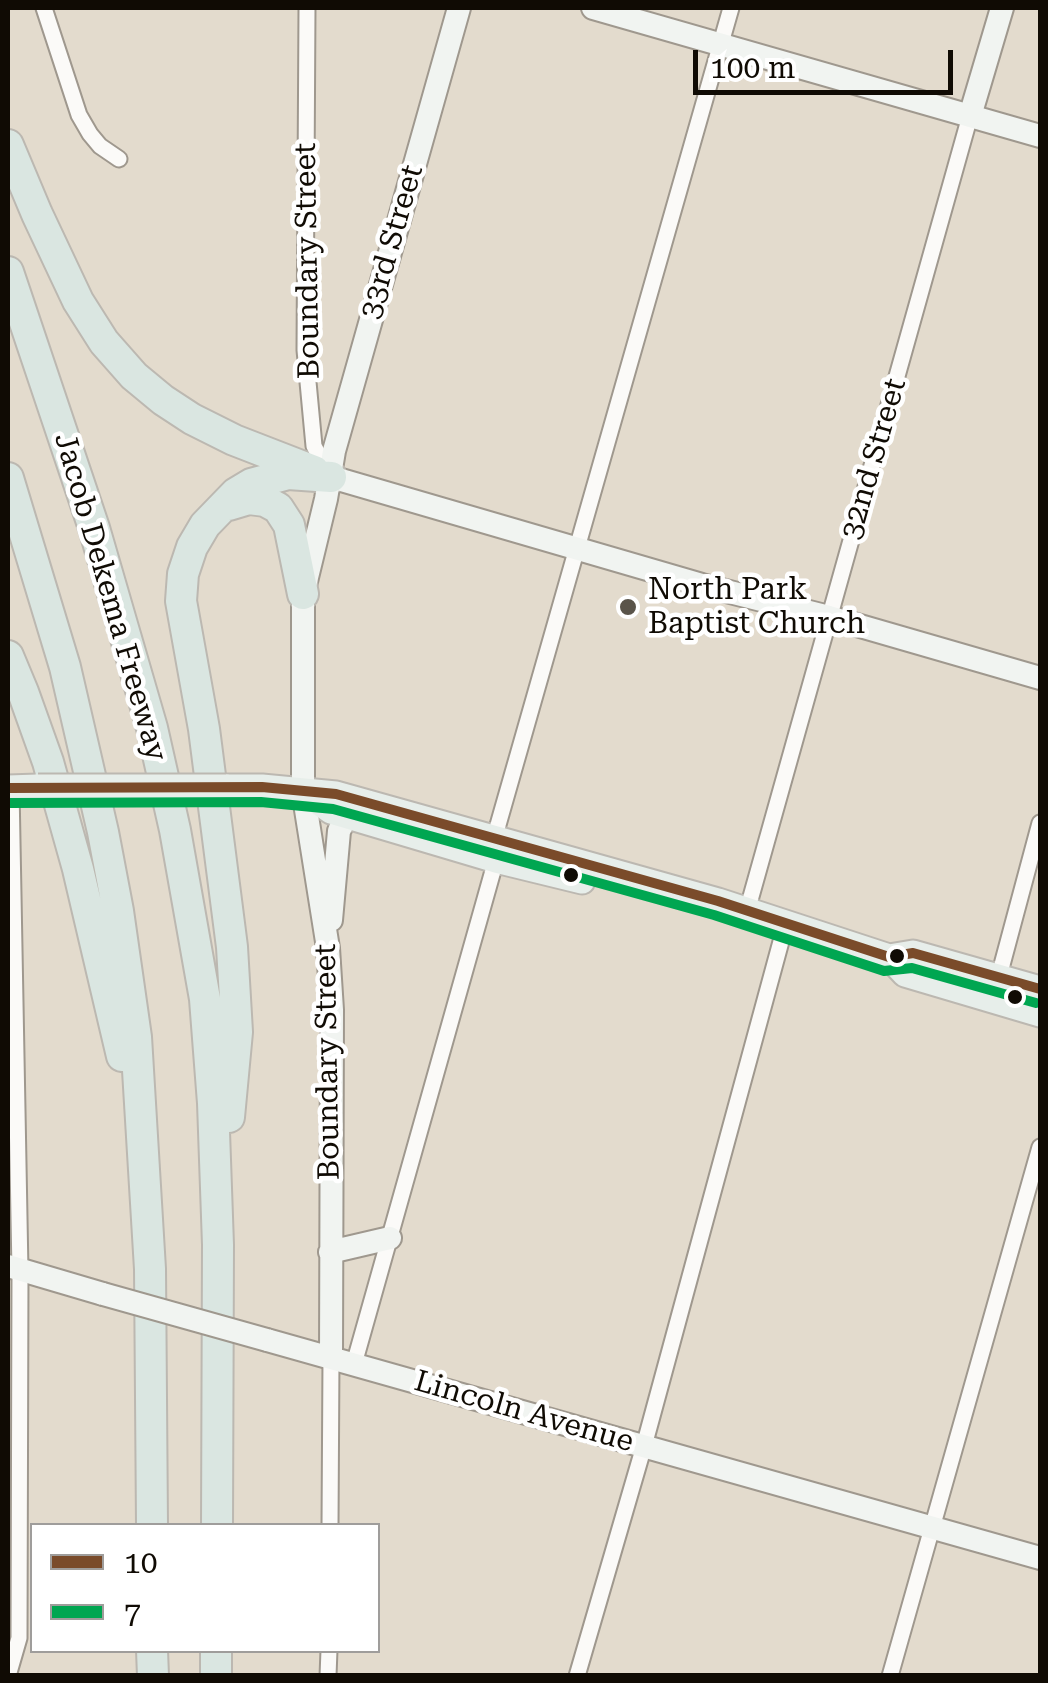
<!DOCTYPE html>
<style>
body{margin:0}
#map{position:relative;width:1048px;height:1683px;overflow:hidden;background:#e3dbcd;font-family:"Roboto Serif",serif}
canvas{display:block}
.frame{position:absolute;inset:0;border:10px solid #100b04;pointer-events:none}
.legend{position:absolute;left:30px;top:1523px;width:350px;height:130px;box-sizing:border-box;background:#fff;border:2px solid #9f9d9b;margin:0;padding:12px 18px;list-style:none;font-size:30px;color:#100b04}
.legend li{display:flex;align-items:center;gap:20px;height:50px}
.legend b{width:50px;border:2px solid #9f9d9b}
.scale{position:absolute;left:693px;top:50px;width:260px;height:45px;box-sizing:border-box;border:5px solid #100b04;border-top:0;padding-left:12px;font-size:30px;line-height:35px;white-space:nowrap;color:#100b04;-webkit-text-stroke:8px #fff;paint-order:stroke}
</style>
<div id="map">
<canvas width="1048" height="1683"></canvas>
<div class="frame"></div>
<ul class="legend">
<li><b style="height:12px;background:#7a4b2a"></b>10</li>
<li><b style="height:12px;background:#00a651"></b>7</li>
</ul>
<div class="scale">100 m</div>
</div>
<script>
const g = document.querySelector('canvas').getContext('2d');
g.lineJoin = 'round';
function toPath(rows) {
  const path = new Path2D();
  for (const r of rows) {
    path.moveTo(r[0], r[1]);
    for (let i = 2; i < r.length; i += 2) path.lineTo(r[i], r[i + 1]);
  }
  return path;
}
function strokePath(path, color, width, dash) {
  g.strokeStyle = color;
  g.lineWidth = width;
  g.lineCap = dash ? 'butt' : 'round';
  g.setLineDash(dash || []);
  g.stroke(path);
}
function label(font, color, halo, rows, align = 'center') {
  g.font = font + ' "Roboto Serif",serif';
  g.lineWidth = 9;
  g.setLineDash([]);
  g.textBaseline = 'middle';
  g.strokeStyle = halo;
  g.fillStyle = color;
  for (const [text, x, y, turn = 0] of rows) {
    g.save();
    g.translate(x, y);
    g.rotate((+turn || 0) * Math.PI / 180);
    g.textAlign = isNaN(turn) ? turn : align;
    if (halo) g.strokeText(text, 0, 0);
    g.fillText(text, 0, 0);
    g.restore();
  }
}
const street = toPath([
 [44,8,79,115,90,134,100,146,119,159],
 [307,8,305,350,314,446,329,474],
 [494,839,731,8],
 [747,911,970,116],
 [999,976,1040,823],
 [354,1364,496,860],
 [330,1526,331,1358],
 [8,1676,19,1638,20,1271,11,788],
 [328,1676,329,1650],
 [577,1676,644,1446,786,923],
 [890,1676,1040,1147]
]);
const secondary = toPath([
 [593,8,1040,136],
 [970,116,1002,8],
 [331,477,702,585,829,617,1040,678],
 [331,920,339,831,343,823,350,817],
 [330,1252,390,1238],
 [8,1266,103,1294],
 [267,1340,1040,1558],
 [331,1358,332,1010,328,948,303,791,303,594,326,499,334,451,459,8]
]);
const primary = toPath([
 [226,787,262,787,336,794,718,901,889,957,913,953,1040,989],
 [8,788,38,787],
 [303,791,331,811,496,860,582,881],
 [889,957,905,974,1040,1014]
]);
const highway = toPath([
 [8,145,37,214,78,301,104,342,134,376,163,400,192,419,234,440,314,471],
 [8,272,94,528,152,728,175,830,205,999,213,1103,218,1245,217,1526],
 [8,478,65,667,103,832,118,911,136,1037,150,1269,152,1526],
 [229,505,249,499,265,501,278,508,289,525,303,594],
 [8,656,23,692,48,762,78,869,122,1056],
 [229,1117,237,1032,232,947,204,729,181,601,183,574,192,547,205,525,236,493,251,484,288,474,331,477],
 [152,1650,153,1676],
 [216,1676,216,1650]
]);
strokePath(street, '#9f988e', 19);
strokePath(secondary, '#9f988e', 26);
strokePath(primary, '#bcb8b1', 29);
strokePath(highway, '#bcb8b1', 34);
strokePath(street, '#fbfaf8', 15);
strokePath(secondary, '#f1f4f1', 22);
strokePath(primary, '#e7eeea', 25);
strokePath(highway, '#dae6e1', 30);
const secondaryBridge = toPath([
 [103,1294,267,1340]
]);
const primaryBridge = toPath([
 [38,787,226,787]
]);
strokePath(secondaryBridge, '#9f988e', 26, []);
strokePath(primaryBridge, '#bcb8b1', 29, []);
strokePath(secondaryBridge, '#f1f4f1', 22);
strokePath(primaryBridge, '#e7eeea', 25);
strokePath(toPath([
 [8,788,262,787,336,794,718,901,889,957,913,953,1040,989]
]), '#7a4b2a', 10);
strokePath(toPath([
 [8,803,261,802,333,809,714,915,884,971,912,968,1036,1003]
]), '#00a651', 10);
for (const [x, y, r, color] of [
 [628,607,10,"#5a544a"],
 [571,875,9,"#100b04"],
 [897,956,9,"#100b04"],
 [1015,997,9,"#100b04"]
]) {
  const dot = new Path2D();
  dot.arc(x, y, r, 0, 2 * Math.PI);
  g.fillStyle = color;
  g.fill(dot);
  strokePath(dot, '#fff', 4);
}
label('30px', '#100b04', '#fff', [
 ["33rd Street",392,242,-74],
 ["Boundary Street",308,261,-91],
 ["32nd Street",874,459,-74],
 ["Jacob Dekema Freeway",110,597,74],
 ["Boundary Street",328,1062,-91],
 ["Lincoln Avenue",524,1412,16]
]);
label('30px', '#100b04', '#fff', [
 ["North Park",648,590],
 ["Baptist Church",648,624]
], 'left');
</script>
